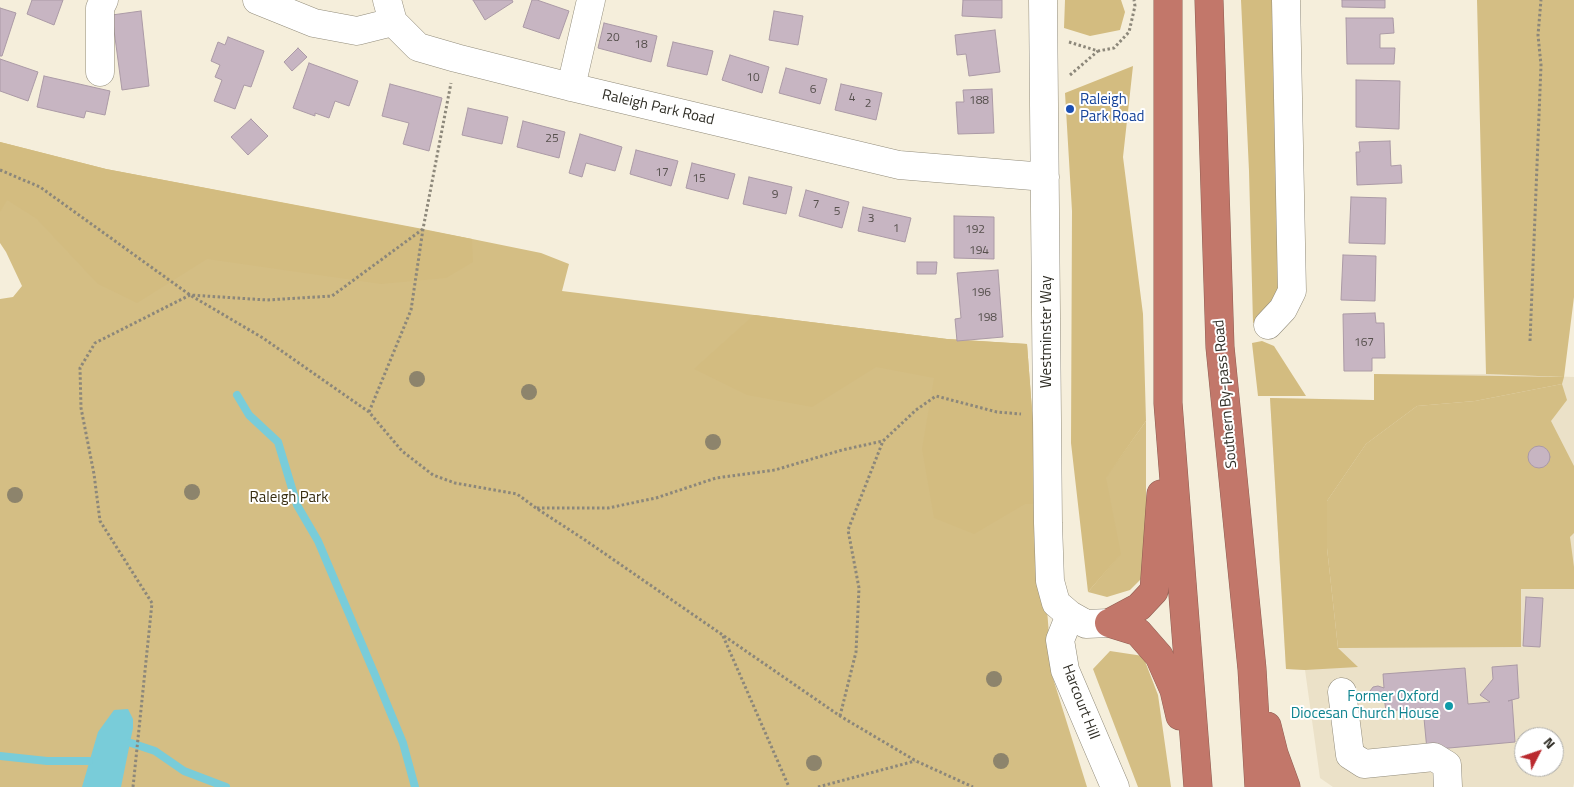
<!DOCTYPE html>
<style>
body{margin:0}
#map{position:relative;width:1574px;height:787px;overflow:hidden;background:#f5eedb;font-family:"Titillium Web",sans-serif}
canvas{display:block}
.north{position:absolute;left:1514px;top:727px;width:50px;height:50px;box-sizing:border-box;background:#fff;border:1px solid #acaba8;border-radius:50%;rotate:49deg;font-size:14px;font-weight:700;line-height:20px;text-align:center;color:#302e26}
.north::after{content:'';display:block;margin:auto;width:18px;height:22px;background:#ba2a2f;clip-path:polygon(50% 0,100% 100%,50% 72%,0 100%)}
</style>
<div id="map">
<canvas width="1574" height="787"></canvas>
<div class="north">N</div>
</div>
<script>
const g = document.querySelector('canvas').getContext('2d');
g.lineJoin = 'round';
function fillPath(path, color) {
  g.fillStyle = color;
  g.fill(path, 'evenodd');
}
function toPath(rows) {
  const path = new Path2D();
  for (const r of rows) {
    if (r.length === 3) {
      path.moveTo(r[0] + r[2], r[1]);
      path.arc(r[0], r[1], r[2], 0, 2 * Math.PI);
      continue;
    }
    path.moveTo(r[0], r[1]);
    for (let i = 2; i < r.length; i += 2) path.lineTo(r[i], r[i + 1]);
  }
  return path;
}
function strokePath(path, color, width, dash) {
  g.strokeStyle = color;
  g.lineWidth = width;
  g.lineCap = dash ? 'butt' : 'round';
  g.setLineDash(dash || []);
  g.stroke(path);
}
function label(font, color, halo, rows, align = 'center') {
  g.font = font + ' "Titillium Web",sans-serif';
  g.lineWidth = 4;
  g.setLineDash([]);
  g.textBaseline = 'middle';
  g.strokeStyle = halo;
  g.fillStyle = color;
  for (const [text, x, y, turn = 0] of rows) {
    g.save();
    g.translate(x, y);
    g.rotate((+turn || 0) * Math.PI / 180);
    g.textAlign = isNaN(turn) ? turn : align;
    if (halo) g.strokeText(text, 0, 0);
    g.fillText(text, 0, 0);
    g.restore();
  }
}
fillPath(toPath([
 [1374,374,1486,374,1574,377,1574,783,1573,787,1333,787,1320,778,1305,670,1286,669,1270,398,1374,400],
 [1524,737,1554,737,1554,767,1524,767]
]), '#ebe1c8');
fillPath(toPath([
 [1477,0,1574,0,1574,297,1564,377,1486,374],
 [0,142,106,169,423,229,541,253,569,264,562,291,947,339,1027,344,1052,675,1087,787,0,787,0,299,13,297,22,286,6,252,0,243],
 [1562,384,1567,400,1551,421,1574,466,1574,533,1570,537,1574,567,1574,589,1521,589,1521,647,1338,648,1327,548,1327,501,1366,444,1417,406,1475,401],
 [1146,421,1146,574,1130,590,1107,597,1088,592,1120,554,1105,478],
 [1110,651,1143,656,1158,695,1171,787,1138,787,1093,669]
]), '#d4be84');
fillPath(toPath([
 [1065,0,1121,0,1125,12,1120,30,1090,36,1064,28],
 [1241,0,1282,0,1287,284,1270,314,1253,323,1249,171],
 [1133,66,1123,157,1143,314,1146,421,1106,478,1121,554,1088,592,1071,443,1072,211,1065,93],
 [0,142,106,169,472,239,473,262,446,278,381,284,207,259,137,303,98,284,37,219,7,200,0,212],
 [754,315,947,339,1027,344,1039,504,1025,504,974,534,934,518,922,449,934,378,876,367,812,407,747,395,694,369],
 [1262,341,1274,346,1306,396,1258,396,1252,343],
 [1374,374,1564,377,1562,384,1475,401,1417,406,1366,444,1327,501,1327,548,1338,648,1358,667,1305,670,1286,669,1270,398,1374,400]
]), '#d3bc80');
fillPath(toPath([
 [128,709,133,719,133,728,121,787,82,787,98,732,114,710]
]), '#79ccd9');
strokePath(toPath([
 [237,395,249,415,278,442,297,505,318,541,375,675,403,743,415,787],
 [131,743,155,751,184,771,226,787],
 [0,756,47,761,89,761]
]), '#79ccd9', 8);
const building = toPath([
 [32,0,63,0,54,25,27,14,32,0],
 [473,0,512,0,513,2,485,20,473,0],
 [532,0,537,0,569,11,559,39,523,27,532,0],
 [963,0,1002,0,1002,18,962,16,963,0],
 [1342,0,1385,0,1385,8,1342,7,1342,0],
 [0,8,16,13,2,56,0,56,0,8],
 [141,11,149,86,122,90,112,15,141,11],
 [774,11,803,16,798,45,769,40,774,11],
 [1346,18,1393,18,1394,33,1380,34,1380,48,1395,48,1394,64,1347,64,1346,18],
 [604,23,657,36,651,62,598,48,604,23],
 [995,30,1000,72,969,76,966,54,957,55,955,35,995,30],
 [228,37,264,51,251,87,244,85,235,109,214,101,222,80,215,77,220,65,211,61,218,42,225,45,228,37],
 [673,42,713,51,707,75,667,66,673,42],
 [298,48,307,57,292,71,284,62,298,48],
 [730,55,769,67,762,93,722,80,730,55],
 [0,59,38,72,28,101,0,91,0,59],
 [309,63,358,81,349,106,335,101,329,118,315,113,315,116,293,108,309,63],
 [786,68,827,79,820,104,779,93,786,68],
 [44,76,110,91,105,115,86,111,84,118,37,107,44,76],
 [1356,80,1400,81,1399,129,1356,127,1356,80],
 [390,84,442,98,429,151,403,144,409,123,382,116,390,84],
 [841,84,882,93,876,120,835,110,841,84],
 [992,89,994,133,958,134,956,102,964,102,963,90,992,89],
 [468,108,508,117,502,144,462,135,468,108],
 [251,119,268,136,248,155,231,137,251,119],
 [523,121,565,132,559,158,517,147,523,121],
 [580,134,622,147,615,171,586,163,582,177,569,173,580,134],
 [1390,141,1391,166,1401,165,1402,183,1357,185,1356,152,1360,152,1359,142,1390,141],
 [636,150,678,161,671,186,630,174,636,150],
 [692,163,735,174,728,199,686,188,692,163],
 [749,177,792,187,786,214,743,204,749,177],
 [806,190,849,202,842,228,799,216,806,190],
 [1351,197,1386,198,1385,244,1349,243,1351,197],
 [863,207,911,218,905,242,858,231,863,207],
 [954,216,994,217,994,259,954,258,954,216],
 [1343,255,1376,256,1375,301,1341,300,1343,255],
 [917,262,937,262,936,274,917,274,917,262],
 [998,270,1003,337,957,341,955,319,961,318,957,273,998,270],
 [1375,313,1376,323,1384,323,1385,358,1372,358,1372,371,1344,371,1343,314,1375,313],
 [1539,457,11],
 [1526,597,1543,598,1540,647,1523,646,1526,597],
 [1517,665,1519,698,1508,701,1512,700,1515,742,1427,750,1423,708,1386,711,1384,697,1375,700,1370,696,1370,691,1373,687,1378,686,1384,688,1383,674,1465,668,1468,704,1490,702,1480,695,1493,679,1492,667,1517,665]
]);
fillPath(building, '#c7b5c2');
strokePath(building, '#ab9aa6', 1);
const minor = toPath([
 [257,0,314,23,357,31,393,22],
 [387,0,393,22,418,47,456,58,571,87,899,165,1045,177],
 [1043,0,1048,523,1050,581,1056,603,1070,615,1086,624,1109,623],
 [100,72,100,8,104,0],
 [571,87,591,0],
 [1268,325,1283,309,1292,291,1286,0],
 [1070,615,1060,640,1065,670,1115,787],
 [1342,692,1350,755,1364,764,1434,757,1447,765,1448,787]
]);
const highway = toPath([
 [1168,0,1168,403,1198,787],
 [1209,0,1220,347,1252,669,1259,787],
 [1109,623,1139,607,1154,591,1161,494],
 [1109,623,1138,632,1159,656,1174,690,1180,716],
 [1267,726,1274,754,1286,787]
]);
strokePath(minor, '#928c7b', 29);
strokePath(highway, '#8f5d52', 29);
strokePath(toPath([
 [1069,42,1098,51,1114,48,1129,32,1135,6,1134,0],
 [1070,75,1098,51],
 [0,170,40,187,190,295,263,338,369,412,402,451,433,475,455,483,517,494,536,508,585,540,840,716,916,761,973,787],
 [1530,341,1541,65,1538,35,1541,0],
 [369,412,411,310,423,229,451,83],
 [537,508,608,508,656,498,716,478,775,470,842,450,883,441],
 [723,636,789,787],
 [840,716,856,652,859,588,848,530,883,441,916,410,936,396,997,412,1021,414],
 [133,787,152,603,100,521,94,474,81,408,80,368,95,343,190,295,267,300,332,296,423,229],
 [818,787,915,761]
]), '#8c877a', 3, [2.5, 2.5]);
strokePath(minor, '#fff', 28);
strokePath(highway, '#c2776a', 28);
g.fillStyle = '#8d846c';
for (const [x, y] of [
 [417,379],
 [529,392],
 [713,442],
 [192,492],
 [15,495],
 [994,679],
 [1001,761],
 [814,763]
]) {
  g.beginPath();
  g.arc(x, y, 8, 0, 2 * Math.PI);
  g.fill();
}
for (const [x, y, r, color] of [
 [1070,109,5,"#1a4fb4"],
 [1449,706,5,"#0f9aa8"]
]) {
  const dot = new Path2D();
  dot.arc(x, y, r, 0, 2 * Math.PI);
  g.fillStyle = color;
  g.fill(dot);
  strokePath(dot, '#fff', 2);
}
label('12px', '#56504d', null, [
 ["20",613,38],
 ["18",641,45],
 ["10",753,78],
 ["6",813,90],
 ["4",852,98],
 ["188",979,101],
 ["2",868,104],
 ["25",552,139],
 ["17",662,173],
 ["15",699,179],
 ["9",775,195],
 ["7",816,205],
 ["5",837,212],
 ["3",871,219],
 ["1",896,229],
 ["192",975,230],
 ["194",979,251],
 ["196",981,293],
 ["198",987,318],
 ["167",1364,343]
]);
label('15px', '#164399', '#fff', [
 ["Raleigh",1080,100],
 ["Park Road",1080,117]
], 'left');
label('15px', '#302e26', '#fff', [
 ["Raleigh Park Road",658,108,13],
 ["Westminster Way",1047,332,-90],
 ["Southern By-pass Road",1226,394,-95],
 ["Harcourt Hill",1080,702,69]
]);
label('15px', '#382e12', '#fff', [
 ["Raleigh Park",289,498]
]);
label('15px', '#0d838f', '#fff', [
 ["Former Oxford",1439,697],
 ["Diocesan Church House",1439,714]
], 'right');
</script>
